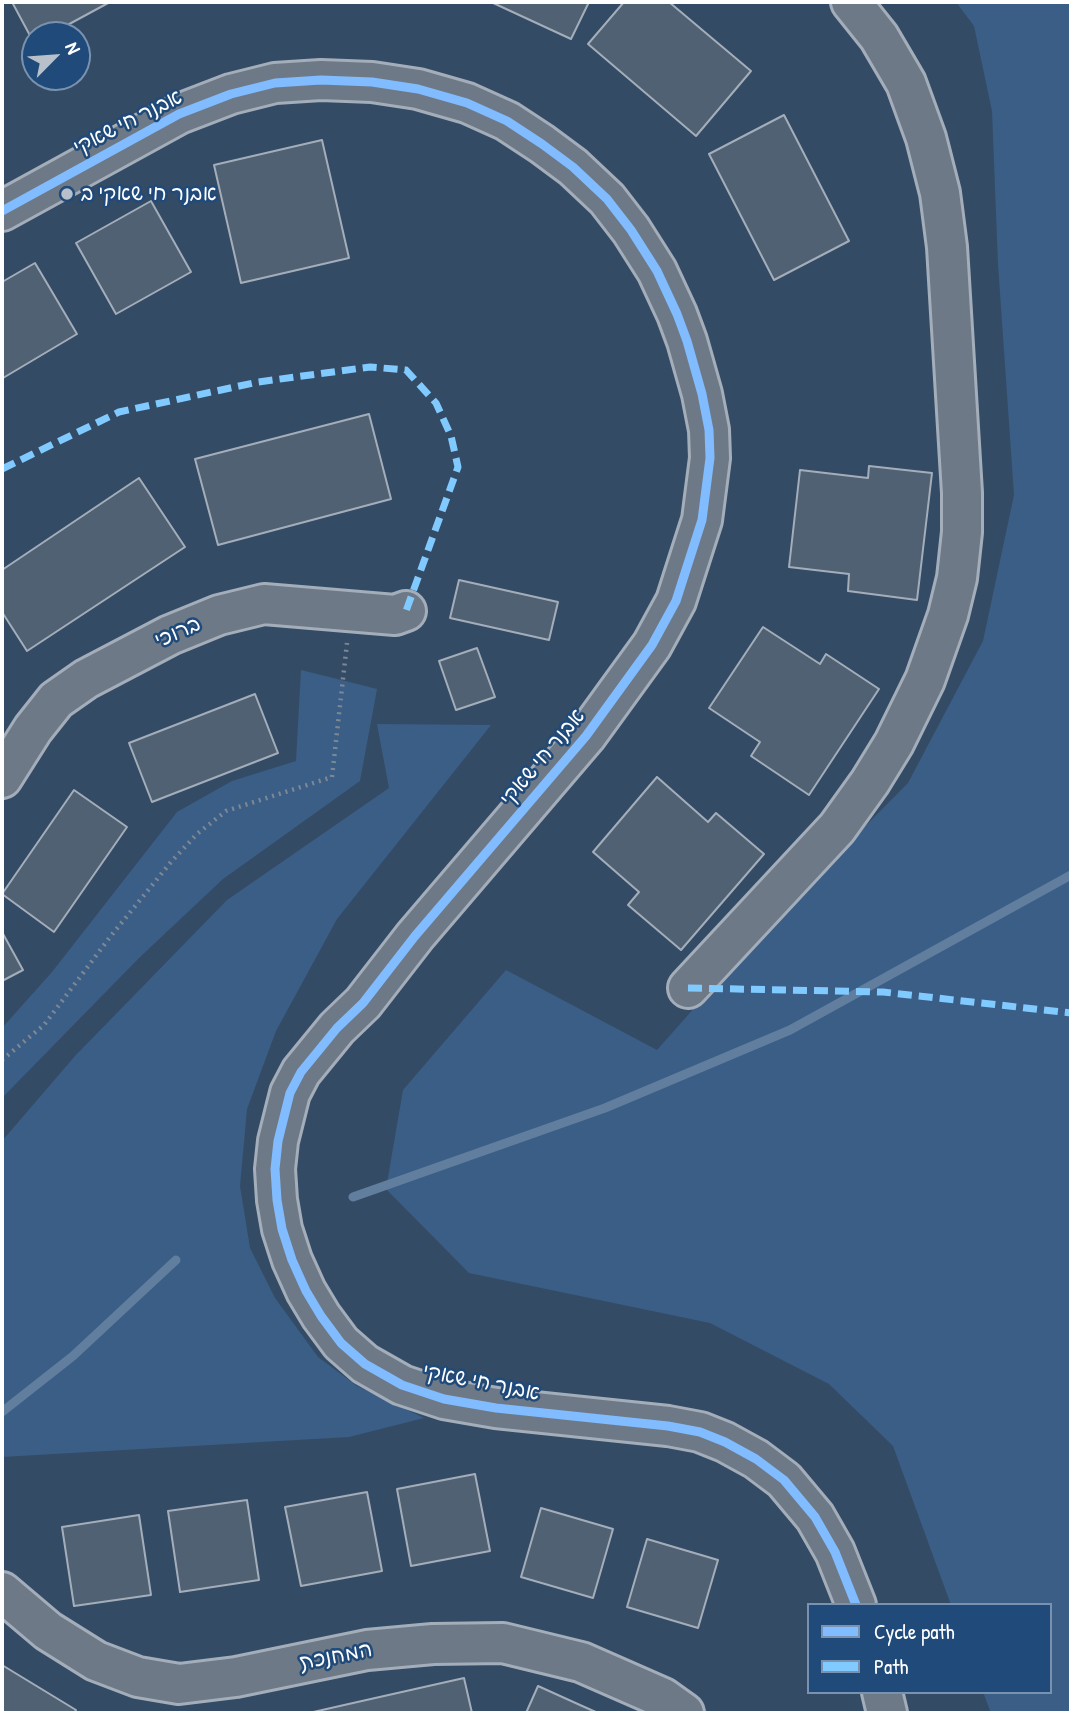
<!DOCTYPE html>
<meta charset="utf-8">
<style>
body{margin:0}
#map{position:relative;width:1073px;height:1715px;overflow:hidden;background:#344b65;font-family:"Patrick Hand",sans-serif}
canvas{display:block}
.frame{position:absolute;inset:0;border:4px solid #fff;pointer-events:none}
.legend{position:absolute;left:807px;top:1603px;width:245px;height:91px;box-sizing:border-box;background:#1f4a7a;border:2px solid #7992af;margin:0;padding:9px 12px;list-style:none;font-size:21px;color:#fff}
.legend li{display:flex;align-items:center;gap:14px;height:35px}
.legend b{width:35px;border:2px solid #7992af}
.north{position:absolute;left:21px;top:21px;width:70px;height:70px;box-sizing:border-box;background:#1f4a7a;border:2px solid #7992af;border-radius:50%;rotate:65deg;font-size:19px;font-weight:700;line-height:28px;text-align:center;color:#fff}
.north::after{content:'';display:block;margin:auto;width:24px;height:32px;background:#b8c0c9;clip-path:polygon(50% 0,100% 100%,50% 72%,0 100%)}
</style>
<div id="map">
<canvas width="1073" height="1715"></canvas>
<div class="frame"></div>
<ul class="legend">
<li><b style="height:9px;background:#80bcff"></b>Cycle path</li>
<li><b style="height:9px;background:#80caff"></b>Path</li>
</ul>
<div class="north">N</div>
</div>
<script>
const g = document.querySelector('canvas').getContext('2d');
g.lineJoin = 'round';
function fillPath(path, color) {
  g.fillStyle = color;
  g.fill(path, 'evenodd');
}
function toPath(rows) {
  const path = new Path2D();
  for (const r of rows) {
    path.moveTo(r[0], r[1]);
    for (let i = 2; i < r.length; i += 2) path.lineTo(r[i], r[i + 1]);
  }
  return path;
}
function strokePath(path, color, width, dash) {
  g.strokeStyle = color;
  g.lineWidth = width;
  g.lineCap = dash ? 'butt' : 'round';
  g.setLineDash(dash || []);
  g.stroke(path);
}
function label(font, color, halo, rows, align = 'center') {
  g.font = font + ' "Patrick Hand","Playpen Sans Hebrew",sans-serif';
  g.lineWidth = 5;
  g.setLineDash([]);
  g.textBaseline = 'middle';
  g.strokeStyle = halo;
  g.fillStyle = color;
  for (const [text, x, y, turn = 0] of rows) {
    g.save();
    g.translate(x, y);
    g.rotate((+turn || 0) * Math.PI / 180);
    g.textAlign = isNaN(turn) ? turn : align;
    if (halo) g.strokeText(text, 0, 0);
    g.fillText(text, 0, 0);
    g.restore();
  }
}
fillPath(toPath([
 [956,2,1071,2,1071,1713,991,1713,983,1692,1050,1692,1050,1605,951,1605,893,1446,829,1384,710,1323,469,1273,386,1189,403,1090,506,970,657,1050,776,916,908,783,983,641,1014,495,998,264,992,111,974,26],
 [301,670,377,689,360,781,223,879,139,958,2,1098,2,1028,52,972,177,812,232,781,296,761],
 [377,724,491,725,337,919,276,1031,247,1109,240,1186,250,1248,275,1298,318,1357,357,1386,424,1418,349,1437,2,1457,2,1141,75,1056,227,900,389,788]
]), '#3b5e86');
strokePath(toPath([
 [353,1197,605,1108,790,1030,1071,875],
 [2,1412,73,1356,176,1260]
]), '#617e9e', 9);
const building = toPath([
 [12,2,110,2,49,35,35,35,34,43,12,2],
 [491,2,589,2,571,39,491,2],
 [624,2,669,2,751,71,696,136,588,44,624,2],
 [784,115,849,241,774,280,709,154,784,115],
 [322,140,349,258,241,283,214,165,322,140],
 [151,201,191,272,116,314,76,243,151,201],
 [35,263,77,334,3,378,2,282,35,263],
 [369,414,391,499,218,545,195,459,369,414],
 [869,466,932,473,917,600,848,591,849,574,789,567,800,470,868,478,869,466],
 [139,478,185,547,27,651,2,612,2,570,139,478],
 [459,580,558,602,549,640,450,618,459,580],
 [763,627,820,664,826,654,879,689,809,795,751,756,760,742,709,708,763,627],
 [477,648,495,697,456,710,439,661,477,648],
 [255,694,278,753,152,802,129,743,255,694],
 [657,777,708,822,716,813,764,854,681,950,628,905,639,892,593,852,657,777],
 [74,790,127,827,54,932,2,894,74,790],
 [2,932,23,970,2,981,2,932],
 [475,1474,490,1551,411,1566,397,1489,475,1474],
 [367,1492,382,1571,301,1586,285,1507,367,1492],
 [247,1500,259,1580,180,1592,168,1511,247,1500],
 [541,1508,613,1529,593,1598,521,1577,541,1508],
 [139,1515,151,1595,74,1606,62,1527,139,1515],
 [647,1539,718,1560,698,1628,627,1607,647,1539],
 [2,1665,76,1710,74,1713,2,1713,2,1665],
 [464,1678,472,1713,309,1713,353,1703,464,1678],
 [538,1686,580,1705,598,1713,526,1713,538,1686]
]);
fillPath(building, '#506174');
strokePath(building, '#a4aeba', 2);
const minor = toPath([
 [2,211,179,114,231,94,275,83,321,80,372,82,418,89,467,103,507,121,542,144,573,167,607,199,631,230,657,271,677,314,687,341,702,394,709,430,710,458,702,520,676,601,652,645,586,736,415,936,363,1003,337,1028,301,1072,290,1093,278,1141,275,1169,277,1200,282,1229,292,1260,306,1291,321,1316,341,1343,365,1364,402,1385,444,1399,496,1408,668,1426,700,1432,725,1442,756,1459,784,1480,815,1517,835,1552,856,1605],
 [2,778,33,729,56,700,86,679,170,635,219,615,264,604,395,615,406,611],
 [688,988,837,828,870,782,894,743,925,680,948,615,957,578,962,532,962,493,947,247,940,193,926,138,906,83,879,37,851,2],
 [2,1592,48,1631,96,1661,138,1677,179,1684,236,1677,367,1650,433,1644,503,1643,581,1662,663,1698,684,1713],
 [882,1692,887,1713]
]);
strokePath(minor, '#a4aeba', 44);
strokePath(toPath([
 [2,1060,44,1025,110,937,171,862,197,834,226,811,332,777,347,643]
]), '#7e8895', 4.5, [2, 5]);
strokePath(minor, '#6d7986', 38);
strokePath(toPath([
 [2,469,119,412,258,382,370,367,406,370,436,403,451,436,458,467,406,611],
 [688,988,883,992,1071,1013]
]), '#80caff', 7, [14, 7]);
strokePath(toPath([
 [2,211,179,114,231,94,275,83,321,80,372,82,418,89,467,103,507,121,542,144,573,167,607,199,631,230,657,271,677,314,687,341,702,394,709,430,710,458,702,520,676,601,652,645,586,736,415,936,363,1003,337,1028,301,1072,290,1093,278,1141,275,1169,277,1200,282,1229,292,1260,306,1291,321,1316,341,1343,365,1364,402,1385,444,1399,496,1408,668,1426,700,1432,725,1442,756,1459,784,1480,815,1517,835,1552,856,1605]
]), '#80bcff', 9);
for (const [x, y, r, color] of [
 [67,194,7,"#b8c0c9"]
]) {
  const dot = new Path2D();
  dot.arc(x, y, r, 0, 2 * Math.PI);
  g.fillStyle = color;
  g.fill(dot);
  strokePath(dot, '#1f4a7a', 2.5);
}
label('21px', '#fff', '#1f4a7a', [
 ["אבנר חי שאקי",128,123,-27],
 ["ברוכי",178,633,-24],
 ["אבנר חי שאקי",543,758,-50],
 ["אבנר חי שאקי",481,1383,11],
 ["המחנכת",336,1657,-11]
]);
label('21px', '#fff', '#1f4a7a', [
 ["אבנר חי שאקי ב",81,194]
], 'left');
</script>
